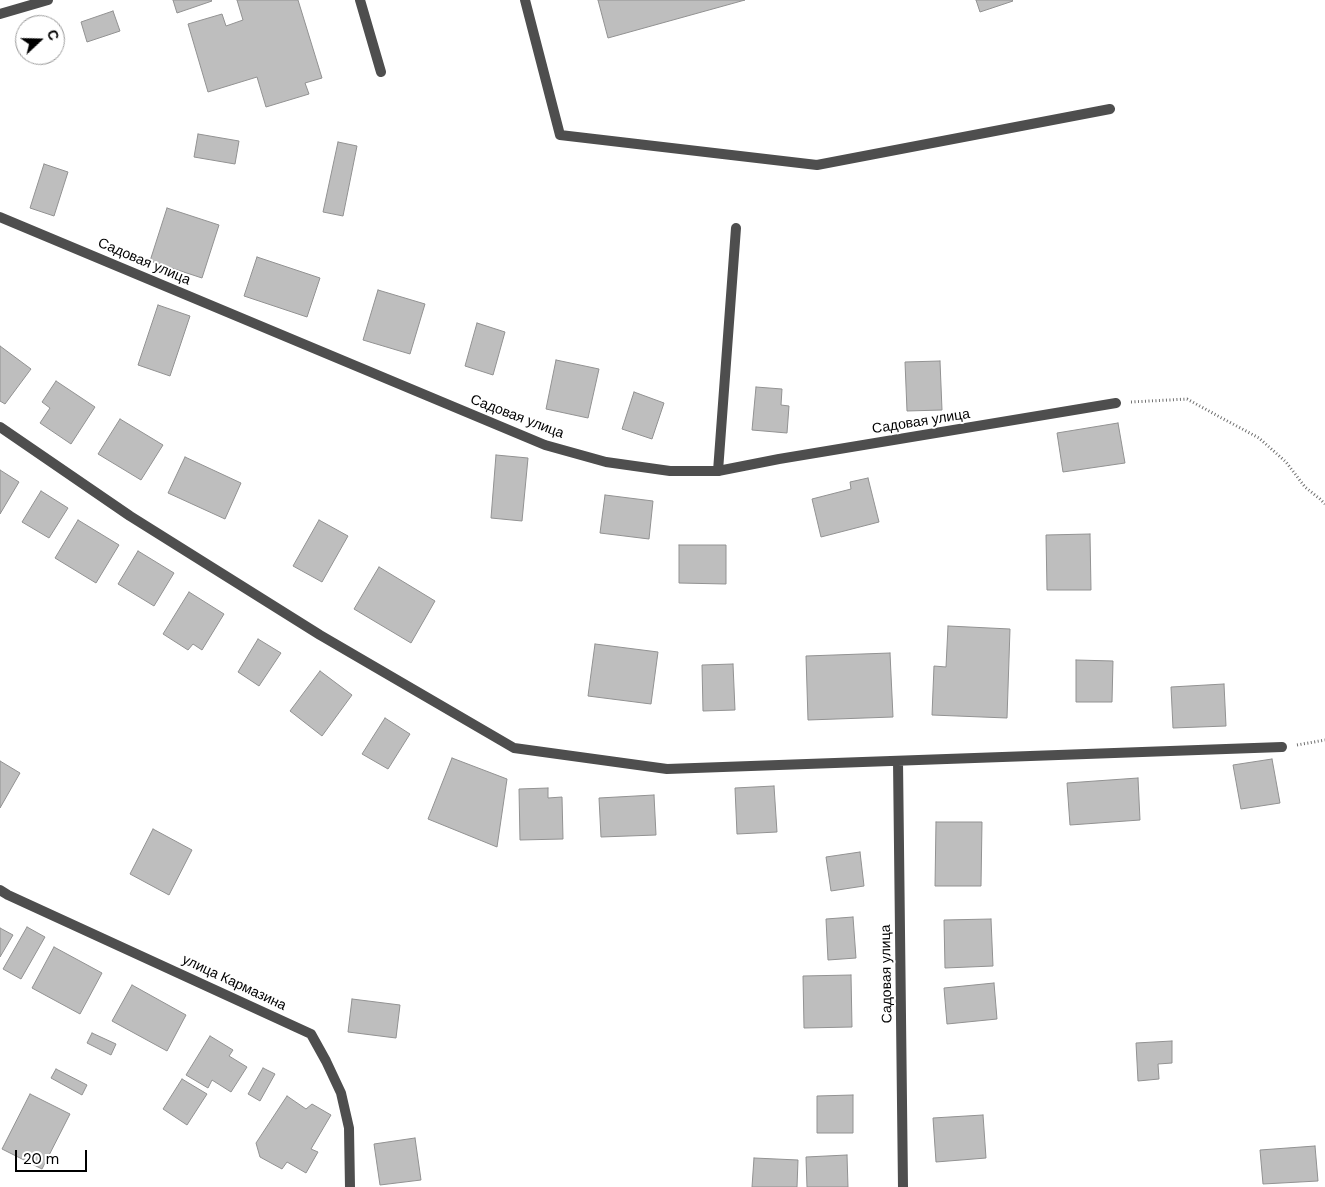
<!DOCTYPE html>
<meta charset="utf-8">
<style>
body{margin:0}
#map{position:relative;width:1325px;height:1187px;overflow:hidden;background:#fff;font-family:"DM Sans",sans-serif}
canvas{display:block}
.north{position:absolute;left:15px;top:15px;width:50px;height:50px;box-sizing:border-box;background:#fff;border:1px solid #999;border-radius:50%;rotate:69deg;font-size:14px;font-weight:700;line-height:20px;text-align:center;color:#000}
.north::after{content:'';display:block;margin:auto;width:18px;height:22px;background:#000;clip-path:polygon(50% 0,100% 100%,50% 72%,0 100%)}
.scale{position:absolute;left:15px;top:1150px;width:72px;height:22px;box-sizing:border-box;border:2px solid #000;border-top:0;padding-left:6px;font-size:15px;line-height:18px;white-space:nowrap;color:#000;-webkit-text-stroke:4px #fff;paint-order:stroke}
</style>
<div id="map">
<canvas width="1325" height="1187"></canvas>
<div class="north">С</div>
<div class="scale">20 m</div>
</div>
<script>
const g = document.querySelector('canvas').getContext('2d');
g.lineJoin = 'round';
function fillPath(path, color) {
  g.fillStyle = color;
  g.fill(path, 'evenodd');
}
function toPath(rows) {
  const path = new Path2D();
  for (const r of rows) {
    path.moveTo(r[0], r[1]);
    for (let i = 2; i < r.length; i += 2) path.lineTo(r[i], r[i + 1]);
  }
  return path;
}
function strokePath(path, color, width, dash) {
  g.strokeStyle = color;
  g.lineWidth = width;
  g.lineCap = dash ? 'butt' : 'round';
  g.setLineDash(dash || []);
  g.stroke(path);
}
function label(font, color, halo, rows, align = 'center') {
  g.font = font + ' "DM Sans",sans-serif';
  g.lineWidth = 4;
  g.setLineDash([]);
  g.textBaseline = 'middle';
  g.strokeStyle = halo;
  g.fillStyle = color;
  for (const [text, x, y, turn = 0] of rows) {
    g.save();
    g.translate(x, y);
    g.rotate((+turn || 0) * Math.PI / 180);
    g.textAlign = isNaN(turn) ? turn : align;
    if (halo) g.strokeText(text, 0, 0);
    g.fillText(text, 0, 0);
    g.restore();
  }
}
const building = toPath([
 [173,0,211,0,212,1,177,13,173,0],
 [237,0,298,0,322,78,305,83,309,94,266,107,257,77,208,92,188,24,222,14,226,26,243,20,237,0],
 [598,0,745,0,608,38,598,0],
 [976,0,1012,0,1013,1,980,12,976,0],
 [113,11,120,31,87,42,81,22,113,11],
 [198,134,239,141,235,164,194,157,198,134],
 [338,142,357,146,343,216,323,212,338,142],
 [44,164,68,172,54,216,30,208,44,164],
 [167,208,219,225,202,278,150,261,167,208],
 [257,257,320,278,307,317,244,296,257,257],
 [378,290,425,304,410,354,363,340,378,290],
 [158,305,190,316,170,376,138,365,158,305],
 [477,323,505,332,493,375,465,366,477,323],
 [0,346,31,369,5,404,0,401,0,346],
 [556,360,599,369,588,418,546,409,556,360],
 [940,361,942,410,907,411,905,362,940,361],
 [56,381,95,407,71,444,40,423,50,408,42,402,56,381],
 [756,387,782,389,781,405,789,406,787,433,752,430,756,387],
 [634,392,664,403,652,439,622,429,634,392],
 [120,419,163,445,141,480,98,454,120,419],
 [1118,423,1125,463,1063,472,1057,433,1118,423],
 [496,455,528,458,522,521,491,518,496,455],
 [185,457,241,483,225,519,168,493,185,457],
 [0,470,19,482,0,514,0,470],
 [868,478,879,522,821,537,812,499,851,489,850,482,868,478],
 [41,491,68,508,49,538,22,522,41,491],
 [605,495,653,501,649,539,600,533,605,495],
 [78,520,119,545,96,583,55,558,78,520],
 [319,520,348,536,322,582,293,566,319,520],
 [1090,534,1091,590,1047,590,1046,535,1090,534],
 [679,545,726,545,726,584,679,583,679,545],
 [138,551,174,573,154,606,118,584,138,551],
 [379,567,435,601,411,643,354,609,379,567],
 [189,592,224,614,202,650,193,644,188,650,163,634,189,592],
 [948,626,1010,629,1007,718,932,715,934,666,946,667,948,626],
 [258,639,281,653,259,686,238,672,258,639],
 [595,644,658,652,651,704,588,696,595,644],
 [890,653,893,717,808,720,806,656,890,653],
 [1076,660,1113,661,1112,702,1076,702,1076,660],
 [733,664,735,710,703,711,702,665,733,664],
 [320,671,352,695,322,736,290,711,320,671],
 [1224,684,1226,726,1173,728,1171,687,1224,684],
 [385,718,410,734,388,769,362,754,385,718],
 [452,758,507,779,497,847,428,819,452,758],
 [1272,759,1280,803,1241,809,1233,765,1272,759],
 [0,761,20,773,0,808,0,761],
 [1138,778,1140,820,1070,825,1067,783,1138,778],
 [774,786,777,832,737,834,735,788,774,786],
 [548,788,548,798,562,797,563,839,520,840,519,789,548,788],
 [654,795,656,835,601,837,599,798,654,795],
 [936,822,982,822,981,886,935,886,936,822],
 [153,829,192,850,169,895,130,874,153,829],
 [860,852,864,886,831,891,826,857,860,852],
 [853,917,856,958,828,960,826,919,853,917],
 [991,919,993,966,945,968,944,920,991,919],
 [27,927,45,937,21,979,3,969,27,927],
 [0,928,13,935,0,957,0,928],
 [54,947,102,973,80,1014,32,988,54,947],
 [851,975,852,1027,804,1028,803,976,851,975],
 [994,983,997,1019,947,1024,944,988,994,983],
 [132,985,186,1015,167,1051,112,1021,132,985],
 [352,999,400,1005,396,1038,348,1032,352,999],
 [92,1033,116,1044,111,1055,87,1043,92,1033],
 [210,1036,233,1050,229,1056,247,1067,231,1092,212,1080,208,1088,186,1075,210,1036],
 [1172,1041,1172,1063,1158,1064,1159,1079,1138,1081,1136,1043,1172,1041],
 [263,1068,275,1074,260,1101,248,1094,263,1068],
 [56,1069,87,1085,82,1095,51,1078,56,1069],
 [182,1079,207,1094,187,1125,163,1109,182,1079],
 [30,1094,70,1114,42,1169,2,1149,30,1094],
 [853,1095,853,1133,817,1133,817,1096,853,1095],
 [287,1096,306,1109,312,1104,331,1115,311,1149,318,1152,306,1173,287,1162,282,1169,260,1157,256,1143,287,1096],
 [983,1115,986,1158,936,1162,933,1118,983,1115],
 [415,1138,421,1180,380,1185,374,1144,415,1138],
 [1315,1146,1318,1181,1263,1184,1260,1150,1315,1146],
 [847,1155,848,1187,807,1187,806,1157,847,1155],
 [754,1158,798,1160,797,1187,752,1187,754,1158]
]);
fillPath(building, '#bebebe');
strokePath(building, '#929292', 1);
strokePath(toPath([
 [1131,402,1187,399,1218,416,1259,438,1286,462,1305,487,1320,499,1325,504],
 [1297,745,1325,740]
]), '#707070', 3, [1, 2.5]);
strokePath(toPath([
 [360,0,381,72],
 [525,0,560,135,817,165,1110,109],
 [0,14,48,0],
 [718,471,736,228]
]), '#4e4e4e', 10);
strokePath(toPath([
 [0,217,545,445,606,462,670,471,718,471,779,459,1116,403],
 [0,427,130,516,320,635,514,748,667,769,1282,747],
 [898,761,903,1187],
 [0,890,8,895,311,1034,326,1061,341,1093,349,1128,350,1187]
]), '#4e4e4e', 10);
label('14px', '#000', '#fff', [
 ["Садовая улица",144,262,23],
 ["Садовая улица",517,417,21],
 ["Садовая улица",921,422,-9],
 ["Садовая улица",887,974,-91],
 ["улица Кармазина",234,983,25]
]);
</script>
